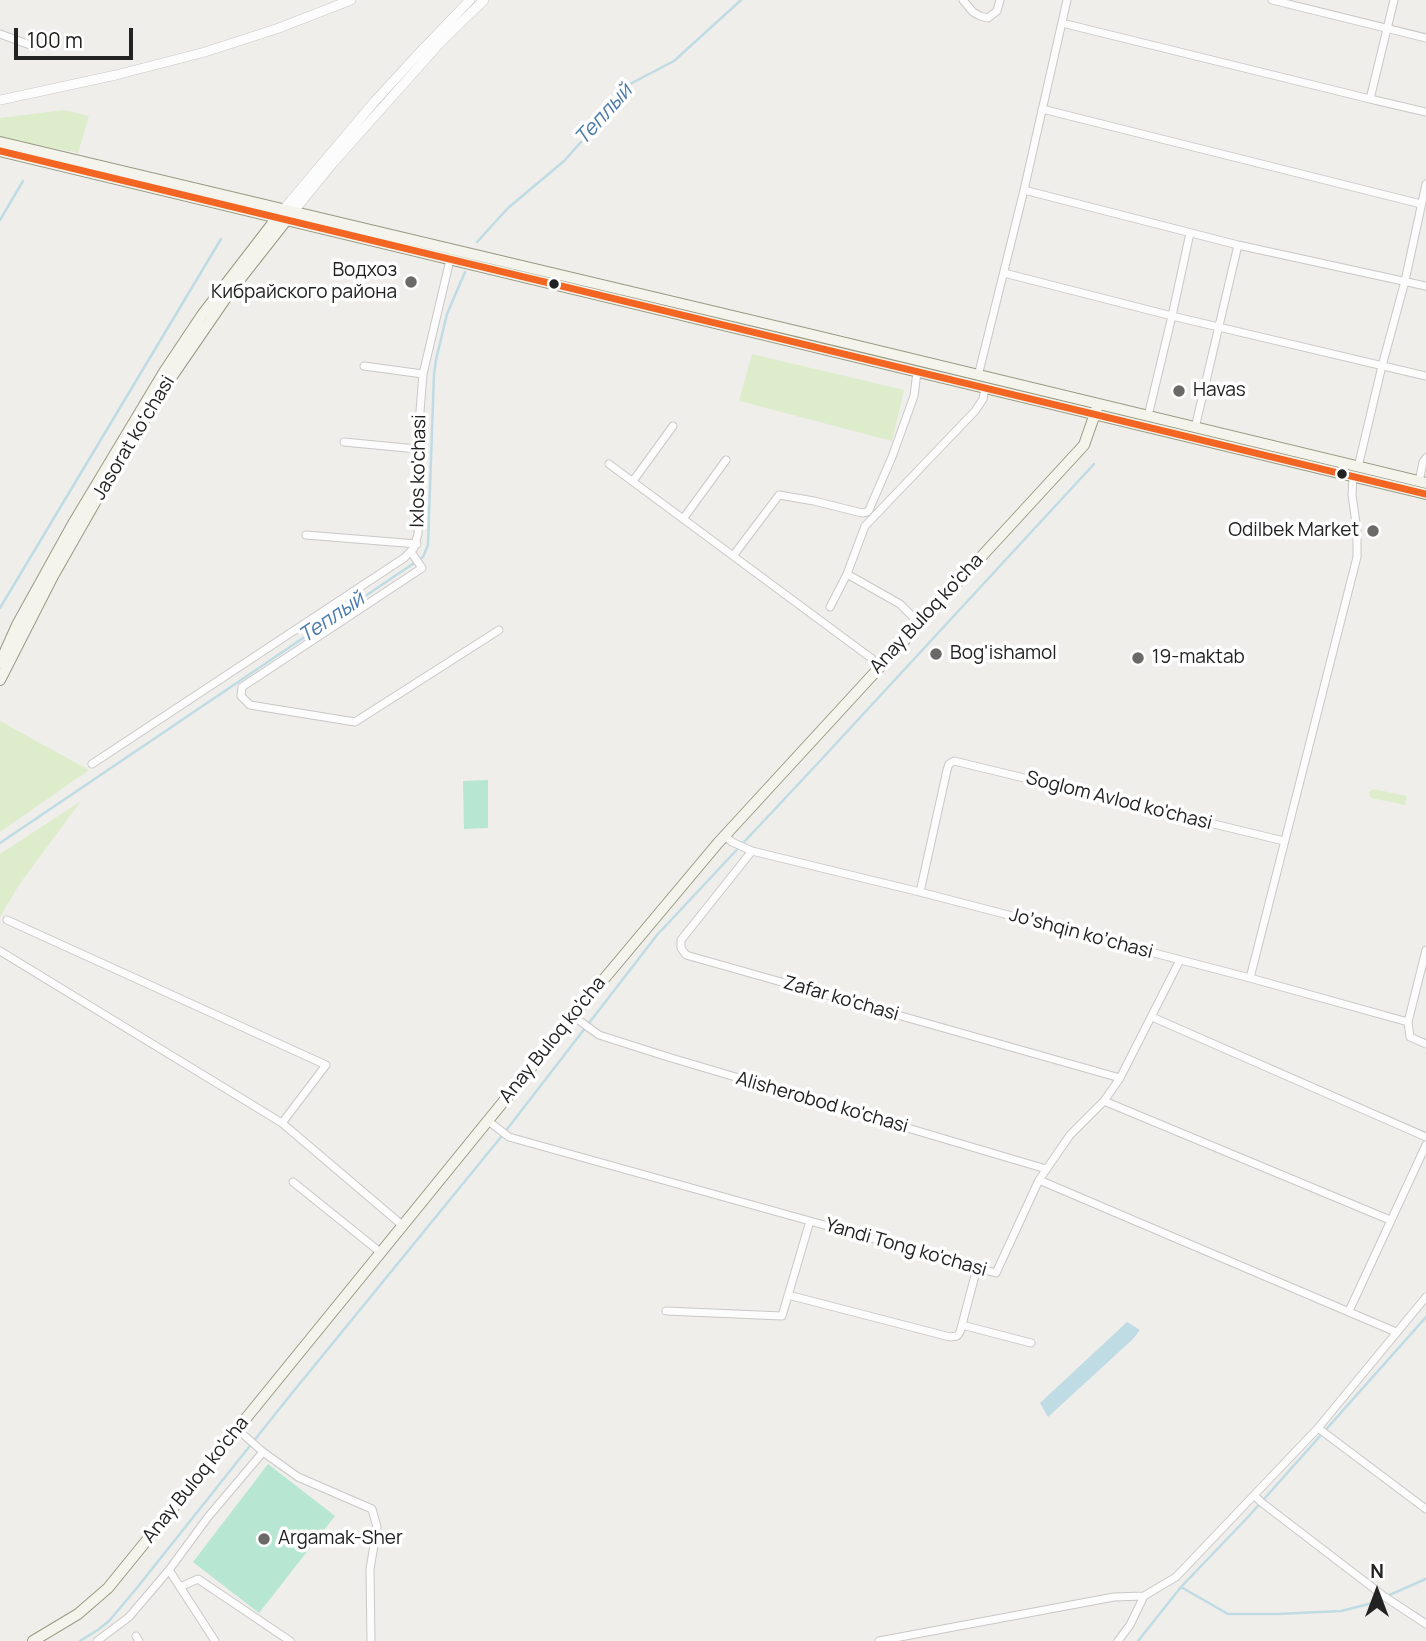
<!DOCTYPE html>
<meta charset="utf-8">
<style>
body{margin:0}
#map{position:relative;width:1426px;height:1641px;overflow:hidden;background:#f0eeeb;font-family:Manrope,sans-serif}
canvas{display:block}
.north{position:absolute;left:1342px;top:1557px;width:70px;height:70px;-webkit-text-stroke:5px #fff;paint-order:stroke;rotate:0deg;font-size:19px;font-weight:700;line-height:28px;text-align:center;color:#222}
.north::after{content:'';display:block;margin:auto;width:24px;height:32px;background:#222;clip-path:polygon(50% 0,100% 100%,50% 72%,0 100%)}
.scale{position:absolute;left:14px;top:28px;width:119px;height:32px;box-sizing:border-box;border:4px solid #222;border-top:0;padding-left:9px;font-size:21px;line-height:24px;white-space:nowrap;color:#222;-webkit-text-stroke:5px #fff;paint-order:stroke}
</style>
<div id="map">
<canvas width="1426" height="1641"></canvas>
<div class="north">N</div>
<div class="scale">100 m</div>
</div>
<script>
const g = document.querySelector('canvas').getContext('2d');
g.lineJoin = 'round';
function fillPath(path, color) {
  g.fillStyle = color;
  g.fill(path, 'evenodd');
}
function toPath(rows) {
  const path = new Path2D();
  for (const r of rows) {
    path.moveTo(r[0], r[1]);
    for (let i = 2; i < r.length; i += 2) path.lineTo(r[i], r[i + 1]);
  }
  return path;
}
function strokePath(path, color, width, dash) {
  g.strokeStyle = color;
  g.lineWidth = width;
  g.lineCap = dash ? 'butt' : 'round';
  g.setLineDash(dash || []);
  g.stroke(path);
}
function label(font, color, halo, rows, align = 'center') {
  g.font = font + ' Manrope,sans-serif';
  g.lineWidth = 7;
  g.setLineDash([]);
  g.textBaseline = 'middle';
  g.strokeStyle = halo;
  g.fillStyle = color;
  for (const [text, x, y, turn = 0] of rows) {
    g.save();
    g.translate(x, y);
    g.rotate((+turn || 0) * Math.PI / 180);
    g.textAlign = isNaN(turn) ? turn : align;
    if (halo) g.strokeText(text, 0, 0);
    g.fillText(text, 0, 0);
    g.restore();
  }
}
fillPath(toPath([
 [64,110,89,116,78,153,0,137,0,118],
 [752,354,904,390,892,441,739,401],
 [0,721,89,770,0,832],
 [1373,789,1407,796,1405,805,1371,798,1369,792],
 [81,801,19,885,0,917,0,854]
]), '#ddeccb');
fillPath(toPath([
 [488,780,488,828,464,829,463,781],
 [268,1464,335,1516,259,1613,193,1562]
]), '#b7e6d2');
fillPath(toPath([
 [1127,1322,1140,1330,1133,1339,1048,1417,1040,1403]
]), '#bfdbe3');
strokePath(toPath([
 [0,220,23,181],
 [477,242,508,208,564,161,600,121,630,84,674,61,741,0],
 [0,608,221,239],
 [0,843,423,557,428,545,434,374,436,360,447,314,465,272],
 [1181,1587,1228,1614,1278,1614,1341,1611,1369,1604,1426,1579],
 [80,1641,99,1629,109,1621,136,1589,288,1398,501,1137,657,935,819,762,1094,464],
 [1138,1641,1181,1587,1248,1517,1426,1317]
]), '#bfdbe3', 2.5);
const minor = toPath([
 [963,0,973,12,980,16,988,18,997,11,1000,0],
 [1272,0,1426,38],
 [1394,0,1370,99,1426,112],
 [1062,23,1370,99],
 [0,34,30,45],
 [1042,109,1421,204],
 [1024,190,1238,245,1426,286],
 [1004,273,1172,316,1426,376],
 [364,366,423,374],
 [978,376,1024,190,1067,0],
 [1148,416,1172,316,1190,233],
 [1195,428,1238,245],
 [344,442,417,449],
 [609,464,871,658,879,666],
 [1358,467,1382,366,1405,281,1426,184],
 [633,481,673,426],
 [1419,482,1423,462,1426,458],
 [683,519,726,460],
 [306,535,417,544],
 [411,552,422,568,242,687,241,696,250,705,355,722,499,630],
 [733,556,779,495,814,501,862,513,867,512,869,510,892,457,914,396,917,372],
 [847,574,900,604,919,623],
 [830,607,847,574,865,526,975,411,983,399,985,388],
 [92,764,404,558,414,548,418,534,420,458,417,449,423,374,450,260],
 [724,835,732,842,752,851,920,892,1250,978,1408,1022],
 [752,851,681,940,681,948,686,955,1120,1078],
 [920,892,947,770,949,764,954,761,1284,841],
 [7,920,326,1065,282,1123],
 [1426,950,1408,1022,1410,1037,1426,1044],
 [0,951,282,1123,402,1225],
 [1250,978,1357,557,1357,530,1352,495,1353,476],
 [573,1016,599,1035,668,1057,1046,1169],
 [1152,1017,1426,1137],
 [1104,1101,1390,1220],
 [487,1120,509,1137,996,1273,1039,1180,1070,1135,1104,1101,1120,1078,1180,960],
 [1039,1180,1396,1332],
 [293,1182,380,1252],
 [788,1295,950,1337,957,1336,960,1332,977,1268],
 [666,1311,782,1316,810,1221],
 [1349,1311,1426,1145],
 [962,1325,1031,1343],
 [1318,1428,1426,1509],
 [237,1429,263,1452,298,1477,372,1509,377,1527,370,1569,371,1641],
 [1255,1496,1261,1502,1385,1597,1426,1624],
 [169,1570,215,1641],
 [180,1587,198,1579,290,1641],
 [136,1636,139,1641],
 [97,1641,129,1617,169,1570,208,1517,263,1452],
 [879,1641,1114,1597,1144,1596,1176,1577,1318,1428,1426,1297],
 [1118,1641,1130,1625,1144,1596]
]);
const tertiary = toPath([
 [0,100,116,75,205,52,279,28,351,0],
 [283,210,375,101,420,52,470,0],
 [293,212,333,163,440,43,484,0]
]);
const secondary = toPath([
 [0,142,813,335,1426,483],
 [0,151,1426,494],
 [0,663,17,625,74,522,164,372,202,315,279,215],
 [0,680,53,576,114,469,162,391,230,292,289,217],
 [33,1641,78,1614,108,1588,573,1016,718,843,1084,445,1098,405]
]);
strokePath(minor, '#c9c8c7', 9);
strokePath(tertiary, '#c9c8c7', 10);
strokePath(secondary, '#999a82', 12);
strokePath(minor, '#fdfcfc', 7);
strokePath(tertiary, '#fdfcfc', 9);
strokePath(secondary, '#f4f4ed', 10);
strokePath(toPath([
 [0,151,1426,494]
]), '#f26522', 7);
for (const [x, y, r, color] of [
 [411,282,7,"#6a6968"],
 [554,284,6,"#222"],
 [1179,391,7,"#6a6968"],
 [1342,474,6,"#222"],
 [1373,531,7,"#6a6968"],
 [936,654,7,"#6a6968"],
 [1138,658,7,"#6a6968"],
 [264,1539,7,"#6a6968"]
]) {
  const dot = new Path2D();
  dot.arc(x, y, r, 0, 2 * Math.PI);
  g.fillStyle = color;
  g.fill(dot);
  strokePath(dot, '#fff', 2.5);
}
label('19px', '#222', '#fff', [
 ["Водхоз",397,271,"right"],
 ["Кибрайского района",397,293,"right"],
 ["Havas",1193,391],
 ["Odilbek Market",1359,531,"right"],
 ["Bog'ishamol",950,654],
 ["19-maktab",1152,658],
 ["Argamak-Sher",278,1539]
], 'left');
label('19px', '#222', '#fff', [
 ["Jasorat koʻchasi",134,438,-59],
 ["Ixlos ko'chasi",419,471,-89],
 ["Anay Buloq ko'cha",927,614,-47],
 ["Soglom Avlod ko'chasi",1119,801,14],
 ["Joʼshqin koʼchasi",1081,934,15],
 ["Zafar ko'chasi",841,999,16],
 ["Anay Buloq ko'cha",553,1040,-51],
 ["Alisherobod ko'chasi",822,1103,16],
 ["Yandi Tong ko'chasi",906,1248,16],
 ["Anay Buloq ko'cha",196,1480,-51]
]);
label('italic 21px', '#4a7aab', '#fff', [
 ["Теплый",604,115,-48],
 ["Теплый",332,618,-34]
]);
</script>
